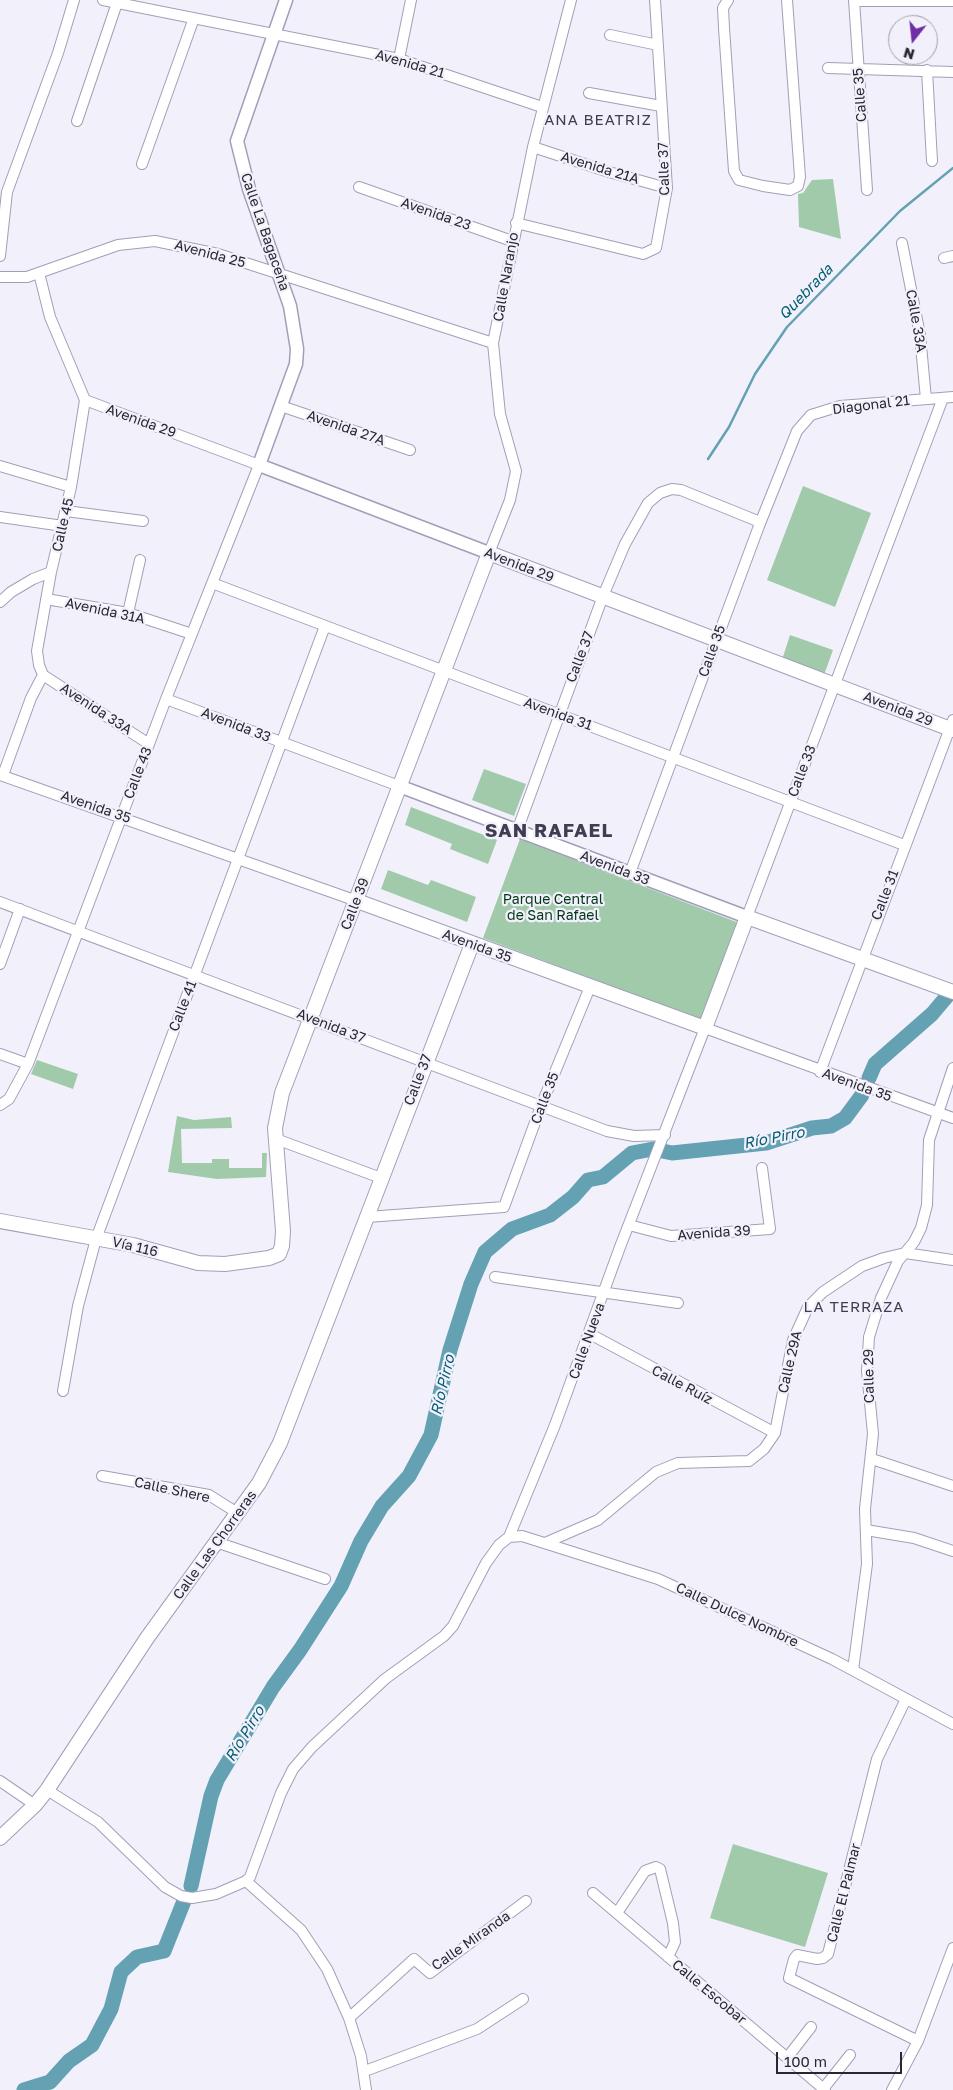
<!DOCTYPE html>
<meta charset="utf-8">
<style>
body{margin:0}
#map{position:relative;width:953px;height:2090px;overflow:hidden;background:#f2f1fb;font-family:"Golos Text",sans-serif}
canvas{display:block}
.north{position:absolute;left:888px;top:15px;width:50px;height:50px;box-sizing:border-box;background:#f2f1fb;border:1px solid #a2a1aa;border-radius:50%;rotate:196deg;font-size:14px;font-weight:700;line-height:20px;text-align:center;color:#292831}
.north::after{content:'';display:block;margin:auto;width:18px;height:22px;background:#6e2ea4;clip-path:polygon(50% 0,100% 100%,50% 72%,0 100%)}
.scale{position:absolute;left:776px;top:2052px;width:126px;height:22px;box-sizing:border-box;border:2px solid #292831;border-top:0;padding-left:6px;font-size:15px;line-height:18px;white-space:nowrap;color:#292831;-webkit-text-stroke:4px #f2f1fb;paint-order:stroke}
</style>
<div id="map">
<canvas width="953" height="2090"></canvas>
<div class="north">N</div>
<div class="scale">100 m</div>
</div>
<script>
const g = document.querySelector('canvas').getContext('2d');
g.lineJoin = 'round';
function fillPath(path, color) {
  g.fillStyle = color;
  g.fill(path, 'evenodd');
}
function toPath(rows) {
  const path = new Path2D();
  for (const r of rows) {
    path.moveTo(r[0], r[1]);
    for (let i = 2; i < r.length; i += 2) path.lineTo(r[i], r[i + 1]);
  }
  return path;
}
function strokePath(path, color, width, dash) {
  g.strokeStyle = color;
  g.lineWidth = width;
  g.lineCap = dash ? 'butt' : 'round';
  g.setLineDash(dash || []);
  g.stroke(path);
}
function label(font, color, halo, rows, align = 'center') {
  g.font = font + ' "Golos Text",sans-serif';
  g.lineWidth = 4.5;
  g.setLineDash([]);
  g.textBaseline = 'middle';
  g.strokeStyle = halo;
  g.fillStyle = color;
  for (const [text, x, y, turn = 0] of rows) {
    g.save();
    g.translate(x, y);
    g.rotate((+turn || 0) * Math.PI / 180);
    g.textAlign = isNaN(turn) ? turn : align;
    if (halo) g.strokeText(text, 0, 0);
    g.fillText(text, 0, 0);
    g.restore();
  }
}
fillPath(toPath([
 [833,179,841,239,799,227,798,194,803,193,812,180],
 [803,486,871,513,835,607,767,580],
 [790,635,833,650,824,675,782,660],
 [484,769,526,784,514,816,472,800],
 [411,807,497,840,488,864,450,849,452,844,405,825],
 [520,839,739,923,702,1020,483,938],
 [388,870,428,885,431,880,476,897,467,922,381,889],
 [37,1060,78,1074,73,1089,31,1074],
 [177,1116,194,1120,231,1117,232,1128,181,1129,182,1163,212,1163,212,1159,229,1159,229,1168,262,1168,262,1153,267,1153,266,1177,217,1179,168,1172],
 [733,1844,828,1873,805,1947,710,1918]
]), '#a1caaa');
strokePath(toPath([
 [708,459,729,427,755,374,787,327,900,211,953,168]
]), '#63a1b3', 2.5);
strokePath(toPath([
 [869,1078,875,1064,932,1014,948,995],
 [191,1886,211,1796,217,1780,273,1687,300,1650,341,1586,361,1541,382,1506,409,1476,431,1435,450,1350,471,1284,485,1252,512,1229,550,1215,573,1197,588,1180,603,1177,632,1153,653,1149,672,1153,766,1143,812,1128,831,1126,845,1118,862,1095],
 [24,2090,50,2082,69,2061,92,2045,111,2009,121,1972,137,1957,164,1951,184,1901]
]), '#63a1b3', 15);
const minor = toPath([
 [103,0,399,59,542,107],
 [728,0,723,8,724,28,734,171,739,180,763,186,790,190,798,186,800,177,787,0],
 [854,0,867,190],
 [854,1,953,1],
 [610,35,658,45],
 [399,59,411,0],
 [828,68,953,72],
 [927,70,932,161],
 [589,93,661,106],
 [77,121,117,3],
 [533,147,609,172,667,188],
 [142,164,194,18],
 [359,187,512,241],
 [516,223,643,254,656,248,667,188,655,0],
 [902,243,920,335,926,399],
 [0,256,7,192,58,53,74,0],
 [944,258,953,256],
 [0,277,27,277,118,245,155,241,218,254,493,343],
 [281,406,410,450],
 [0,466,71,487],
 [66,511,143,521],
 [0,517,63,526],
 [489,553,510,500,516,471,500,414,493,343,533,147,571,0],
 [212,583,904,845],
 [46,599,128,613,192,634],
 [0,602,11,592,33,579,51,572],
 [128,613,140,560],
 [43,675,149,744],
 [166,699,399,786],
 [0,775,357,901],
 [3,775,31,698,43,675,39,665,37,651,51,572,71,487,85,400,50,317,39,273],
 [517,831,603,596,625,544,648,503,660,493,672,489,681,490,760,522],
 [630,873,759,526,797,431,811,415,840,406,953,397],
 [0,902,607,1131,634,1136,665,1135],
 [747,917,943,398],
 [0,964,20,909],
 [0,1054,28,1064],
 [820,1072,953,720],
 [0,1105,9,1099,28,1064,166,699,259,465,85,400],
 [276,1139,381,1178],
 [367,1217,504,1207,541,1106,590,987],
 [629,1225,671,1236,770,1229,762,1168],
 [495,1277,678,1303],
 [590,1334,775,1433],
 [63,1391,78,1306,96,1239,325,626],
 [872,1459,953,1486],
 [102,1476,209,1495,239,1514],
 [866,1530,914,1538,953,1551],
 [509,1537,522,1536,658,1579,832,1659,953,1724],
 [216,1542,325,1579],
 [545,1543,598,1520,656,1472,678,1463,749,1461,764,1449,775,1433,793,1340,808,1307,823,1292,862,1266,884,1258,905,1253,953,1260],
 [853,1670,867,1564,865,1509,873,1434,867,1371,869,1337,881,1298,898,1261,914,1242,921,1228,927,1205,929,1140,953,1068],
 [906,1699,877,1759,828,1954,823,1958,817,1959,797,1955,794,1959,789,1978,918,2041],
 [0,1781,35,1805],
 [47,1790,98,1822,165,1887,181,1896,192,1898,216,1894,246,1881,250,1877,281,1793,293,1769,312,1747,385,1679,444,1636,453,1626,486,1563,499,1545,509,1537,555,1425,620,1247,705,1028,953,1118],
 [246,1881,301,1930,327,1969,349,2018,361,2056,366,2090],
 [593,1893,825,2090],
 [617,1913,645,1871,656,1867,660,1869,673,1923,675,1942,668,1957],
 [349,2018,414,1959,430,1973,526,1901],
 [787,2058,811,2027],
 [365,2071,477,2029,523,1999],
 [823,2089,850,2055],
 [892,2090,918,2041,953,1948]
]);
const tertiary = toPath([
 [286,0,237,141,249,189,290,306,297,349,296,364,259,465,489,553],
 [399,786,747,917]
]);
const secondary = toPath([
 [357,901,705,1028,747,917,953,992],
 [0,1221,133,1245,198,1263,225,1264,269,1258,279,1254,282,1246,283,1231,275,1128,282,1093,489,553,953,730],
 [0,1838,35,1805,47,1790,147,1638,259,1483,280,1443,472,944]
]);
strokePath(minor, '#a19fb7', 12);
strokePath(tertiary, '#a19fb7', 15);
strokePath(secondary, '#a19fb7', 16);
strokePath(minor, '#fff', 10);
strokePath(tertiary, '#fff', 12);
strokePath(secondary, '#fff', 14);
label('14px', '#292831', '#f2f1fb', [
 ["Avenida 21",410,64,16],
 ["Calle 35",860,95,-94],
 ["Avenida 21A",600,168,17],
 ["Calle 37",664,169,-92],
 ["Avenida 23",436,214,19],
 ["Calle La Bagaceña",265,232,71],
 ["Avenida 25",210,254,15],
 ["Calle Naranjo",506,277,-80],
 ["Calle 33A",916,321,80],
 ["Diagonal 21",871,405,-7],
 ["Avenida 29",141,421,20],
 ["Avenida 27A",346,428,19],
 ["Calle 45",63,525,-77],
 ["Avenida 29",519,565,21],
 ["Avenida 31A",105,611,12],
 ["Calle 35",712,651,-70],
 ["Calle 37",580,657,-69],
 ["Avenida 33A",96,709,33],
 ["Avenida 29",898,709,21],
 ["Avenida 31",558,714,20],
 ["Avenida 33",236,725,21],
 ["Calle 33",802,771,-69],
 ["Calle 43",138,773,-69],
 ["Avenida 35",96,807,19],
 ["Avenida 33",615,868,21],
 ["Calle 31",885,895,-69],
 ["Calle 39",355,904,-69],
 ["Avenida 35",477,946,20],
 ["Calle 41",183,1006,-69],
 ["Avenida 37",331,1026,21],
 ["Calle 37",418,1080,-69],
 ["Avenida 35",857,1085,20],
 ["Calle 35",545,1098,-69],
 ["Avenida 39",714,1233,-4],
 ["Vía 116",135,1247,13],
 ["Calle Nueva",587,1341,-70],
 ["Calle 29A",790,1362,-77],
 ["Calle 29",869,1376,-91],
 ["Calle Ruíz",682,1385,28],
 ["Calle Shere",172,1490,12],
 ["Calle Las Chorreras",215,1545,-54],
 ["Calle Dulce Nombre",737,1615,25],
 ["Calle El Palmar",844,1893,-76],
 ["Calle Miranda",471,1941,-35],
 ["Calle Escobar",709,1992,40]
]);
label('14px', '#003717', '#f2f1fb', [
 ["Parque Central",553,900],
 ["de San Rafael",553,916]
]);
g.letterSpacing = '1px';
label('15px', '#403d51', '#f2f1fb', [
 ["ANA BEATRIZ",598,120],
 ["LA TERRAZA",854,1307]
]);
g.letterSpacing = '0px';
label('italic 15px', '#025d70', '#f2f1fb', [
 ["Quebrada",806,292,-46],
 ["Río Pirro",774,1138,-11],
 ["Río Pirro",443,1385,-77],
 ["Río Pirro",245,1734,-59]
]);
g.letterSpacing = '1px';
label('bold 19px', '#403d51', '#f2f1fb', [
 ["SAN RAFAEL",549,831]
]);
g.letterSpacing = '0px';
</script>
